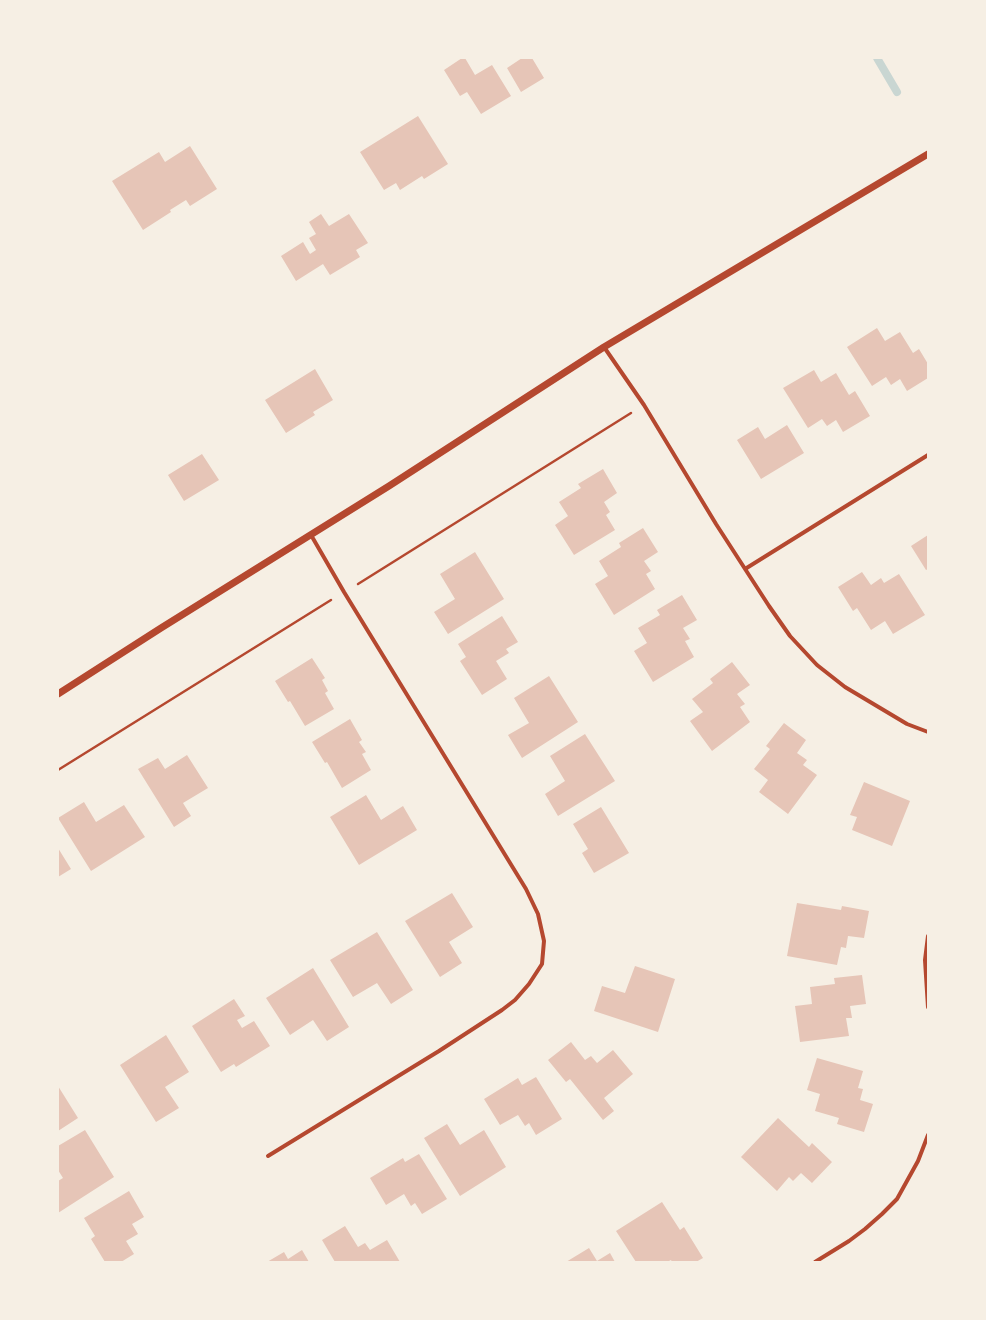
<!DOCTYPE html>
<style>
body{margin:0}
#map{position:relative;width:986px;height:1320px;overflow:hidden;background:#f6efe4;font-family:Cabin,sans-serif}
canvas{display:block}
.frame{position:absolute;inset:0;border:59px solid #f6efe4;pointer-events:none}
</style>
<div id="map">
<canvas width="986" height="1320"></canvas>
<div class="frame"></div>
</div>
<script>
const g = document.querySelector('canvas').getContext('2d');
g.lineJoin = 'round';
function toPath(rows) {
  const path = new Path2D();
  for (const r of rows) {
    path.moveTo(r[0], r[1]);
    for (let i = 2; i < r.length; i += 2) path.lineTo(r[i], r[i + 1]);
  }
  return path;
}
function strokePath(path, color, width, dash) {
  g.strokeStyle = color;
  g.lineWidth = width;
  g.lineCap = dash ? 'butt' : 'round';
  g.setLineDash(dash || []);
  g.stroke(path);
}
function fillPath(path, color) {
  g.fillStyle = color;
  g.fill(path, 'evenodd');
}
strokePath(toPath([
 [877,58,897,92]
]), '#c9d6d2', 8);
fillPath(toPath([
 [462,58,465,58,475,75,492,65,511,96,481,114,467,92,460,96,444,70],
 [522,58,532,58,544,78,521,92,507,68],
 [418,116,448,164,424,179,422,176,400,190,396,183,384,190,360,152],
 [190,146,217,189,190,206,186,200,170,210,171,212,143,230,112,181,159,152,165,162],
 [321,214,329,226,349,214,368,243,356,250,360,257,330,275,323,264,296,281,281,256,303,242,310,254,316,250,309,238,316,234,309,222],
 [877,328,885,341,900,332,913,353,919,349,928,364,928,378,907,391,900,379,891,385,886,377,872,386,847,347],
 [315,369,333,400,313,412,315,415,286,433,265,400],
 [814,370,821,382,836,373,849,395,855,391,870,416,843,432,836,420,827,426,822,419,808,428,783,388],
 [787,425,804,453,761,479,737,440,758,427,765,439],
 [202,454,219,480,184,501,168,475],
 [603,469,617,493,604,502,610,512,606,515,615,530,574,555,555,525,568,516,559,502,581,488,578,484],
 [643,528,658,552,644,561,651,571,646,574,655,589,614,615,595,584,608,576,599,561,621,547,619,543],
 [928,535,928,569,926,570,911,546],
 [475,552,504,599,448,634,434,612,455,599,440,574],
 [862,572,871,585,881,578,884,583,899,574,925,615,893,634,885,621,871,630,857,608,853,611,838,587],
 [682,595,697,620,683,628,690,639,685,641,694,657,653,682,634,651,647,643,638,628,660,615,657,610],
 [502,616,518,642,506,649,509,653,496,661,507,679,482,695,460,661,466,657,458,644],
 [312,658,325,678,322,680,328,691,325,693,334,709,305,726,290,701,288,702,275,681],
 [732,662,750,685,737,694,745,704,740,707,750,722,712,751,690,721,703,712,692,699,713,683,710,679],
 [549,676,578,722,522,758,508,735,529,723,514,698],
 [350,719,362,740,359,742,366,752,362,754,371,770,342,788,327,762,325,763,312,742],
 [784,723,806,740,797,753,807,760,803,765,817,775,788,814,759,792,768,780,754,769,770,749,766,746],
 [585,734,615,781,558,816,545,794,565,781,550,756],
 [187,755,208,788,183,803,191,816,174,827,138,769,158,758,165,769],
 [864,782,910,801,892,846,852,830,857,817,850,815],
 [366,795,381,820,403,806,417,830,359,865,330,817],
 [84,802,96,822,124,805,145,837,91,871,58,818],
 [601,807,629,853,594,873,582,853,588,849,573,824],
 [58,848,71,869,58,877],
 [452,893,473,927,449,942,462,963,440,977,405,921],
 [797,903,841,910,842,906,869,911,864,938,848,936,846,948,841,947,837,965,787,956],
 [377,932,413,990,391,1004,377,983,353,997,330,960],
 [635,966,675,979,658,1032,594,1011,602,986,625,993],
 [313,968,349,1027,327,1041,313,1020,290,1035,266,998],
 [862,975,866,1004,850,1006,852,1018,846,1018,849,1036,800,1042,795,1006,812,1004,810,987,835,984,834,978],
 [234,999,245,1016,237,1020,242,1028,254,1021,270,1046,236,1067,234,1064,221,1072,192,1026],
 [166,1035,189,1072,165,1087,179,1108,156,1122,120,1065],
 [571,1042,585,1060,591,1056,597,1063,613,1050,633,1074,604,1098,614,1111,603,1120,570,1079,566,1082,548,1060],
 [817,1058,863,1071,858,1088,863,1089,860,1100,873,1104,864,1132,837,1124,839,1118,815,1111,820,1094,807,1090],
 [536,1077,562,1119,536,1135,529,1123,525,1126,518,1115,500,1125,484,1099,518,1078,522,1085],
 [58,1086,78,1118,58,1131],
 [778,1118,809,1147,812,1143,832,1162,812,1183,801,1173,793,1181,789,1177,777,1191,741,1157],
 [447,1124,460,1145,484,1130,506,1167,460,1196,424,1138],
 [85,1130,114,1177,58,1213,58,1181,63,1178,58,1170,58,1146],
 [419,1154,447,1199,422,1214,415,1203,411,1206,404,1194,386,1205,370,1178,403,1158,405,1162],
 [129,1191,144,1217,132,1224,138,1234,126,1241,134,1254,121,1262,105,1262,91,1239,95,1236,84,1218],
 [662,1202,680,1230,684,1227,703,1258,696,1262,672,1262,671,1260,667,1262,636,1262,616,1231],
 [345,1226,358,1247,365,1243,370,1250,387,1240,400,1262,335,1262,322,1240],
 [589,1248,597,1261,610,1253,615,1262,566,1262],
 [302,1250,309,1262,267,1262,284,1252,288,1259]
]), '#e6c5b7');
strokePath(toPath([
 [358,584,631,413],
 [58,770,331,600]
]), '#b5482f', 2.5);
strokePath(toPath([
 [604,347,644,405,716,524,769,606,790,636,817,665,845,687,907,724,928,732],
 [745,569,928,455],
 [928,936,925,960,928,1007],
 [268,1156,439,1051,502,1010,515,1000,529,984,542,964,544,941,538,914,526,889,344,592,311,535],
 [815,1262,849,1241,865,1229,882,1214,897,1199,918,1161,928,1135]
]), '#b5482f', 4);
strokePath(toPath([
 [58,694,161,628,389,486,604,347,928,154]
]), '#b5482f', 7);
</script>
